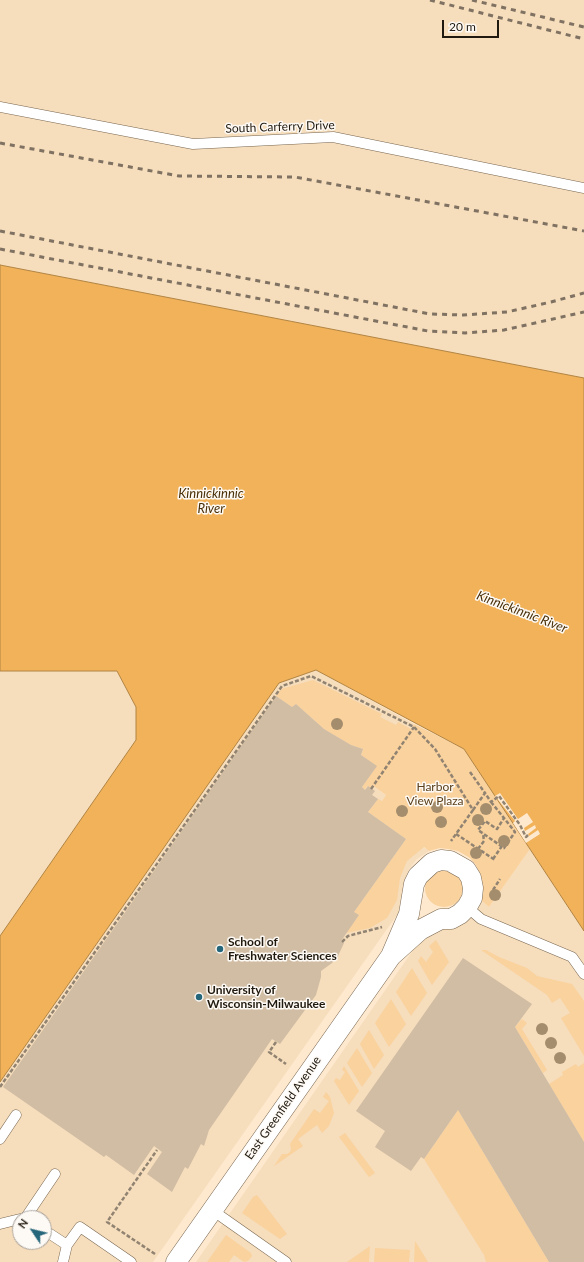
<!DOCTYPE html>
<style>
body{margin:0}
#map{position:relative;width:584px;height:1262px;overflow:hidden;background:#fee9cf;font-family:Lato,sans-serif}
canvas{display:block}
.north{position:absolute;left:12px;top:1210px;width:40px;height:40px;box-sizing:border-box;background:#fdf9f4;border:1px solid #a59f98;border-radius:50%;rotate:305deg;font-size:11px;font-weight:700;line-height:16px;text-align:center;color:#20190f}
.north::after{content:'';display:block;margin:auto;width:14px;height:18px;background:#26667b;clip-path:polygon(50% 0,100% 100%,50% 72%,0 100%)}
.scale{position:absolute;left:442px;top:20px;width:57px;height:18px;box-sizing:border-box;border:2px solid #20190f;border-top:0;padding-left:5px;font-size:12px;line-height:14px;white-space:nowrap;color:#20190f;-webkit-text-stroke:3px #fdf9f4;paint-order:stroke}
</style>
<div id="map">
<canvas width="584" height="1262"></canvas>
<div class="north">N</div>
<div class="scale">20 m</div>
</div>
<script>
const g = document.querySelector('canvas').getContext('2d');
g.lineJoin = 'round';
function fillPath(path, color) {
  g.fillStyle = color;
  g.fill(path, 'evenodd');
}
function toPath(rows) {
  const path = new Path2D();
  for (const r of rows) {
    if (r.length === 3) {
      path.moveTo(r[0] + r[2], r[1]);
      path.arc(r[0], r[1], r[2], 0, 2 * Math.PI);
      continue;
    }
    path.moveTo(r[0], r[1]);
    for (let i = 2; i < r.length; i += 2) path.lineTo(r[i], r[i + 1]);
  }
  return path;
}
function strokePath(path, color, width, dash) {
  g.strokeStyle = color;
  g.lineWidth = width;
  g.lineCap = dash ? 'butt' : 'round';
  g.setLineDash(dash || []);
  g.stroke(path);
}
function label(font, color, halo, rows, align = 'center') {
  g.font = font + ' Lato,sans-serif';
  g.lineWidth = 3;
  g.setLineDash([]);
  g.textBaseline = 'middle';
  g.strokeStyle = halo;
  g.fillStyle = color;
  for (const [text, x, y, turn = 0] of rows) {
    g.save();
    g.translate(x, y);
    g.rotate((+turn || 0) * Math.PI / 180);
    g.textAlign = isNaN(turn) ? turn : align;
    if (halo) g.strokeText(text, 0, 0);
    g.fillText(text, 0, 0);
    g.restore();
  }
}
fillPath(toPath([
 [0,0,584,0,584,378,0,265],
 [316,670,414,724,372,785,386,795,375,812,429,851,417,859,409,869,405,880,403,901,399,912,153,1262,0,1262,0,1082,279,683],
 [20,1218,44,1218,44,1242,20,1242],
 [0,671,117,671,136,707,136,740,0,936],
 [530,849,584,931,584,1262,196,1262,418,943,481,900,489,907]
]), '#f6ddbc');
fillPath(toPath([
 [313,680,382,714,380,717,396,725,398,722,411,729,414,724,464,749,530,849,489,907,481,900,483,887,481,877,476,865,470,858,458,851,448,849,440,848,429,851,424,847,407,861,400,878,397,900,387,918,370,928,346,933,359,915,354,912,406,839,368,812,378,799,382,801,386,795,372,785,370,788,367,786,365,790,362,787,376,766,361,755,363,749,351,745,324,729,296,704,292,707,276,696,281,689],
 [444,888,19],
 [436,940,449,962,432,985,418,961,421,956,426,962,433,952,429,946],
 [481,950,486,950,499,957,527,968,537,976,572,984,584,1001,584,1056,561,1018,570,1013,560,998,552,1003,547,995],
 [412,968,427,993,411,1016,396,992],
 [391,999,406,1024,389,1047,375,1023],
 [522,1019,527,1023,522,1029,547,1070,543,1073,515,1027],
 [369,1030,384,1055,374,1069,360,1044],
 [357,1048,372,1073,362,1087,347,1063],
 [584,1063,584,1142,549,1084,563,1075,562,1072,576,1064,578,1067],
 [344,1066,359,1091,349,1105,334,1081,336,1078,340,1080,345,1072,342,1070],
 [326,1092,330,1097,334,1113,329,1126,322,1133,317,1125,298,1139,303,1146,274,1166,282,1154,287,1154,290,1152,291,1149,290,1144,314,1109,320,1113,329,1101,323,1097],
 [458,1110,549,1262,486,1262,484,1255,424,1159],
 [345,1133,375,1173,369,1177,339,1137],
 [257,1195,287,1234,280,1239,242,1213,253,1197],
 [226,1235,251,1253,252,1256,248,1261,244,1262,234,1255,229,1262,207,1262],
 [415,1241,428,1262,414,1262],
 [370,1246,369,1262,347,1262],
 [375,1248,410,1250,409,1262,374,1262]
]), '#fad29e');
const water = toPath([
 [0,265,584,378,584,931,464,749,316,670,279,683,0,1082,0,936,136,740,136,707,117,671,0,671,0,265]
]);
fillPath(water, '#f1b259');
strokePath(water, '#b28443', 1);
fillPath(toPath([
 [500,793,518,819,527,813,533,822,524,828,525,831,535,825,536,828,528,834,529,836,538,830,540,834,526,843,513,823,515,821,495,796]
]), '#fee9cf');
fillPath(toPath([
 [276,696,292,707,296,704,324,729,351,745,363,749,361,755,377,766,362,787,365,790,368,786,375,791,372,795,378,799,368,812,406,839,354,912,359,915,341,941,344,943,338,956,332,963,321,971,321,977,316,995,280,1044,272,1039,209,1130,204,1146,201,1144,188,1169,185,1167,172,1192,147,1174,162,1152,154,1146,134,1175,106,1155,104,1157,3,1087],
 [463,958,532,1004,515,1027,584,1142,584,1262,549,1262,458,1110,424,1159,421,1157,411,1171,375,1147,385,1131,356,1111]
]), '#d1bda4');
const service = toPath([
 [0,107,193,144,333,137,584,188],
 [467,907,481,919,572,957,584,974],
 [0,1139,16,1115],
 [212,1210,286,1262],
 [26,1217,55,1174],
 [0,1224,20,1219],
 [44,1230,67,1245],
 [63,1262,67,1245,80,1227,131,1262]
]);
const minor = toPath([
 [441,860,450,861,466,870,471,878,473,888,472,898,467,907,460,914,451,919,441,919,420,930,391,956,409,914,414,884,418,876,432,863,441,860],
 [176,1262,391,956]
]);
strokePath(service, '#78664f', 11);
strokePath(minor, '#78664f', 21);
strokePath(toPath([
 [470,772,485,793],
 [371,789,414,727],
 [491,802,504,818,515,832,504,848,478,830,485,821,497,829,504,818],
 [473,810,485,793,491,802,499,796,520,825,526,837,528,835],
 [456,834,495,860],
 [478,849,484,841,483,833],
 [493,859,502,846],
 [493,890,500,879],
 [342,942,348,936,382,927],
 [276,1042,269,1052,286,1064],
 [0,1087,282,686,311,676,414,727,435,749,473,810,451,841],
 [155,1254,107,1222,157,1150]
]), '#918371', 2.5, [4, 2]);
strokePath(service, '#fff', 10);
strokePath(minor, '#fff', 20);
strokePath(toPath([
 [430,0,584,39],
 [472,0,584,27],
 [0,143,179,176,295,177,584,231],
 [0,231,430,314,463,315,507,312,551,302,584,293],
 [0,249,428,331,465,333,504,330,584,312]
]), '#7f7262', 3, [5, 5]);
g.fillStyle = '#a48d6d';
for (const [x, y] of [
 [337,724],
 [437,807],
 [486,809],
 [402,811],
 [478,820],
 [441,822],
 [504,841],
 [476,853],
 [495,895],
 [542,1029],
 [551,1043],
 [560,1058]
]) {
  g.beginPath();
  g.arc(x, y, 6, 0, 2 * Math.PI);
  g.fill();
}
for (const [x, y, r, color] of [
 [220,949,4,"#26667b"],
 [199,997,4,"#26667b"]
]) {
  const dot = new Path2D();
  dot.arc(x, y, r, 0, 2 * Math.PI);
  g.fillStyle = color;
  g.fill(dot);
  strokePath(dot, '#fdf9f4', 1.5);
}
label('12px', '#20190f', '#fdf9f4', [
 ["South Carferry Drive",280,127,-2],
 ["East Greenfield Avenue",283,1108,-55]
]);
label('12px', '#5b411c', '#fdf9f4', [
 ["Harbor",435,787],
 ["View Plaza",435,801]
]);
label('bold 12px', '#20190f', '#fdf9f4', [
 ["School of",228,942],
 ["Freshwater Sciences",228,956],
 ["University of",207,990],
 ["Wisconsin-Milwaukee",207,1004]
], 'left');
label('italic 13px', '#493009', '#fdf9f4', [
 ["Kinnickinnic",211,494],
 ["River",211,509],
 ["Kinnickinnic River",522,612,21]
]);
</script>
